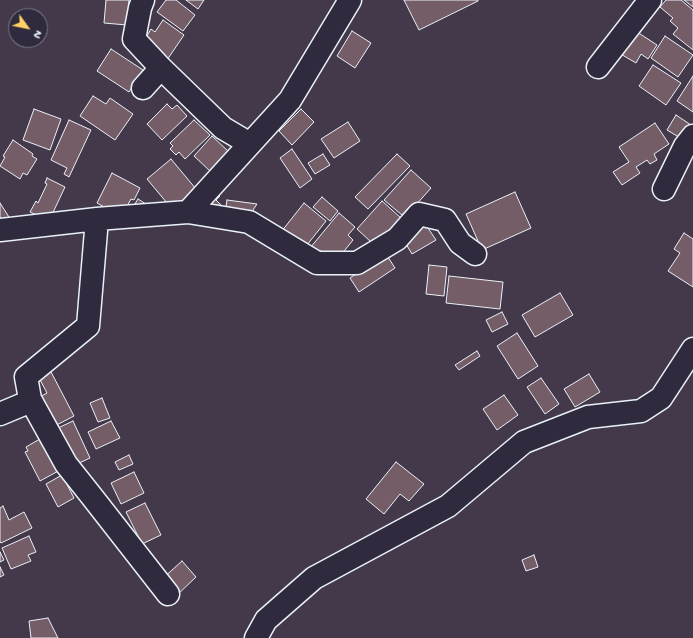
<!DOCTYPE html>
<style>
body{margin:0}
#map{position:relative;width:693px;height:638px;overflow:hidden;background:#44394a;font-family:"Gochi Hand",sans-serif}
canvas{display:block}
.north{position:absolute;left:8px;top:8px;width:40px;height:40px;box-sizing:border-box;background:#2f2a3d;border:1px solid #797a88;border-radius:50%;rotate:123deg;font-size:11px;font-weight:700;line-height:16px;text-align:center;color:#e8f1f8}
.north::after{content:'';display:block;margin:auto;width:14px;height:18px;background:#ffd166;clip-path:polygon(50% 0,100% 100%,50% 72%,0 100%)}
</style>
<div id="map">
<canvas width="693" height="638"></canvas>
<div class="north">N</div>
</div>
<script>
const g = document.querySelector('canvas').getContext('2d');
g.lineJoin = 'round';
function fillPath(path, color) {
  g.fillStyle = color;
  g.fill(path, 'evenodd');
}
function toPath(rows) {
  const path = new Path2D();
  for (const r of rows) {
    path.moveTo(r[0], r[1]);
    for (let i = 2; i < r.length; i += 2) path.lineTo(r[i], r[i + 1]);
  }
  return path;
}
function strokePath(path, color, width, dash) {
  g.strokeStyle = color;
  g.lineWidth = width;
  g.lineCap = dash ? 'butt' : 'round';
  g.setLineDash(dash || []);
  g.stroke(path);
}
const building = toPath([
 [106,0,129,0,127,25,104,23,106,0],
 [166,0,176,0,195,15,183,31,157,12,166,0],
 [186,0,204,0,198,9,186,0],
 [404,0,478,0,478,1,419,30,404,0],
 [666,0,681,0,693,10,693,50,673,34,678,28,670,21,673,18,660,7,666,0],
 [684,0,693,0,693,7,684,0],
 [163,20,184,35,167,60,145,39,151,29,155,32,163,20],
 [634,30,657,45,648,59,641,54,636,63,619,53,634,30],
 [352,31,371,43,355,68,337,56,352,31],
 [665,36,693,55,678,77,651,58,665,36],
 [111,49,143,70,129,92,97,71,111,49],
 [653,65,681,83,666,105,639,86,653,65],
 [693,76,693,112,677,101,693,76],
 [93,96,106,104,110,98,133,114,115,140,80,116,93,96],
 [167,104,172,109,177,105,187,116,162,140,147,124,167,104],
 [34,109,61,119,50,150,23,140,34,109],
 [301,109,314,122,292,145,279,131,301,109],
 [676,115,691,125,682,139,667,130,676,115],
 [69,120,91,130,69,177,64,174,67,168,51,160,69,120],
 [194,120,210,135,185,159,179,152,176,155,170,149,173,146,170,143,194,120],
 [348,122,360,141,334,158,321,139,348,122],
 [655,123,669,144,654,154,657,160,650,164,647,160,636,167,640,173,622,185,613,172,629,162,619,147,655,123],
 [212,136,229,152,211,172,194,156,212,136],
 [13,140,33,154,32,156,37,159,27,175,23,173,20,179,0,166,5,157,3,156,13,140],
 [292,149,312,179,300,188,280,158,292,149],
 [323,154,330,165,315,174,308,163,323,154],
 [397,154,410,166,368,209,355,197,397,154],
 [171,159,196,189,172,209,147,179,171,159],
 [411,170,431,188,415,206,412,204,402,215,384,200,411,170],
 [112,173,140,188,134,200,131,199,124,212,117,214,97,203,112,173],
 [47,178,65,187,49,221,30,212,36,201,38,203,47,184,45,183,47,178],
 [214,190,220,196,216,200,222,206,215,214,202,203,214,190],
 [515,192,531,228,482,250,466,214,515,192],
 [322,197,338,211,330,221,313,207,322,197],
 [138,199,149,206,133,207,138,199],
 [227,200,257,204,249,216,225,213,227,200],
 [382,201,401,218,378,243,373,239,371,242,357,229,382,201],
 [0,203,9,217,0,222,0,203],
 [304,203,326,221,303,250,281,232,304,203],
 [339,213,355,227,348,235,353,240,341,255,336,252,334,255,310,248,339,213],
 [426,225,436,240,412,254,403,239,426,225],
 [684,233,693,239,693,287,668,271,680,253,674,249,684,233],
 [386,254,395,268,359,292,350,278,386,254],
 [429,265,447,267,444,296,426,294,429,265],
 [449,276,503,282,500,309,446,303,449,276],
 [560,293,573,315,535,337,522,315,560,293],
 [502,312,508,324,492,332,486,320,502,312],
 [517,333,538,366,518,379,497,346,517,333],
 [477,351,480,356,459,370,455,365,477,351],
 [50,370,74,416,51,428,36,399,47,393,38,376,50,370],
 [589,374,600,392,575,407,564,389,589,374],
 [541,378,559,404,545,414,527,387,541,378],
 [504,395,518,415,497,430,483,409,504,395],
 [102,398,110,418,98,422,90,403,102,398],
 [73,421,90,458,75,465,58,428,73,421],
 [111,421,120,438,96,449,88,432,111,421],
 [45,436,62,469,40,481,25,452,28,451,26,447,45,436],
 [129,455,133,464,119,470,115,462,129,455],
 [396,462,424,484,409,501,400,494,384,514,366,499,396,462],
 [134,472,144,493,121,504,111,483,134,472],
 [62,475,74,498,58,507,46,484,62,475],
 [145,503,161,535,142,544,126,512,145,503],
 [3,506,9,520,24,512,32,528,1,543,0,542,0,508,3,506],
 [29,536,36,552,28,555,31,561,11,569,2,548,29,536],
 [0,552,4,560,0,562,0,552],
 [534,555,538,567,526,571,522,560,534,555],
 [182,561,196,577,175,597,160,581,182,561],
 [0,567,4,575,0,577,0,567],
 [48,618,58,638,31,638,29,621,48,618]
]);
fillPath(building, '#755d67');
strokePath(building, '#e8f1f8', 1);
const minor = toPath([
 [143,0,140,8,134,39,161,68,223,128,250,144],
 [598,67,650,0],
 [143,88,161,68],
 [664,189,685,146,693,136],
 [188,212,249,222,317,263,357,263,397,239,419,214,445,220,460,243,475,254],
 [97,219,88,326,26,377,30,399,66,464,93,498,168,594],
 [0,230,97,219,188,212,290,100,350,0],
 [0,414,31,401],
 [256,638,266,620,314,578,448,506,524,442,588,417,641,411,661,398,693,349]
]);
strokePath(minor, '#e8f1f8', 25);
strokePath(minor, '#2f2a3d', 22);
</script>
